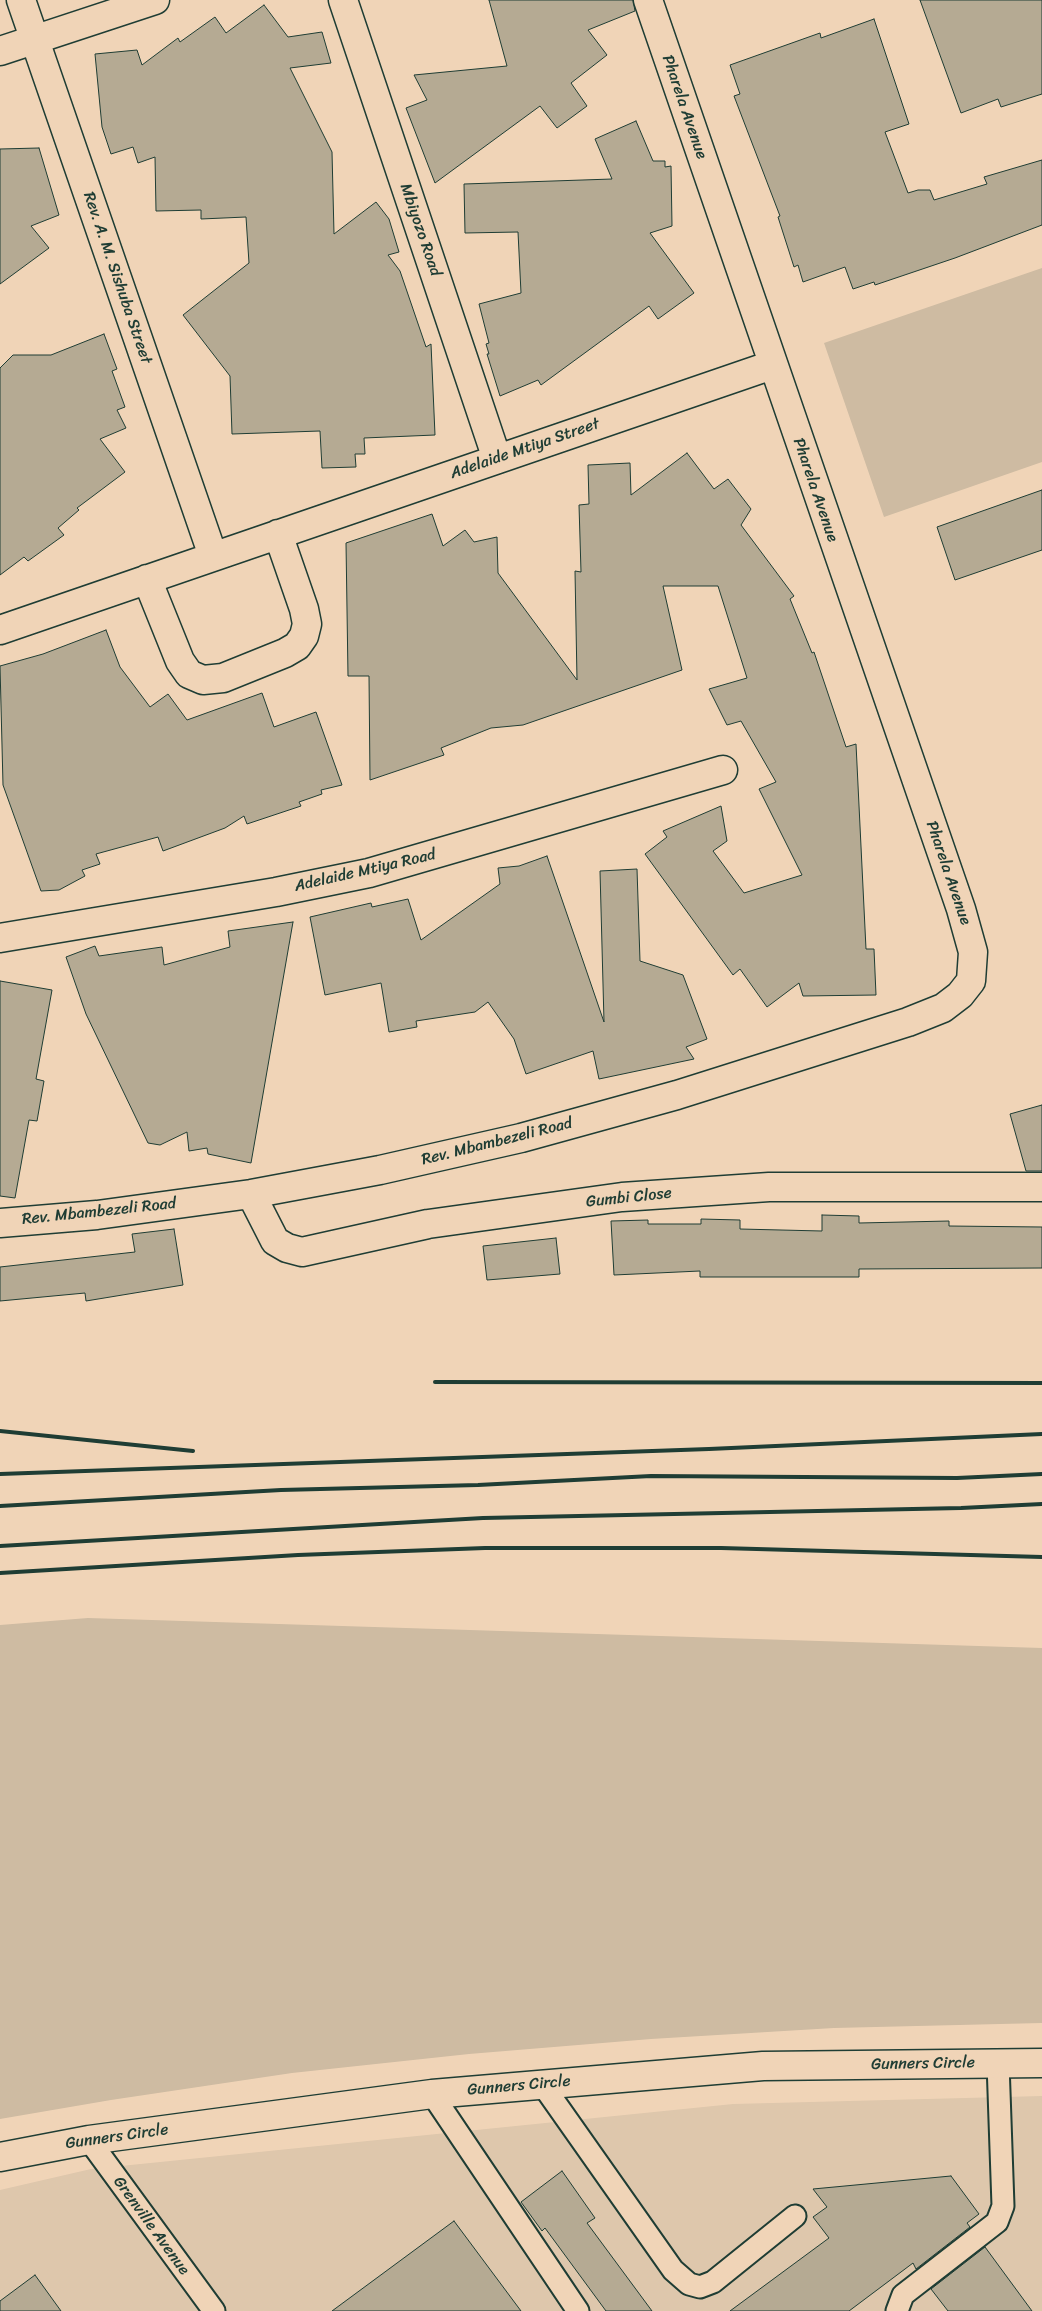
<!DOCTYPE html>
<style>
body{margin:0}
canvas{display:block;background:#f0d4b7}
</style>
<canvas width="1042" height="2311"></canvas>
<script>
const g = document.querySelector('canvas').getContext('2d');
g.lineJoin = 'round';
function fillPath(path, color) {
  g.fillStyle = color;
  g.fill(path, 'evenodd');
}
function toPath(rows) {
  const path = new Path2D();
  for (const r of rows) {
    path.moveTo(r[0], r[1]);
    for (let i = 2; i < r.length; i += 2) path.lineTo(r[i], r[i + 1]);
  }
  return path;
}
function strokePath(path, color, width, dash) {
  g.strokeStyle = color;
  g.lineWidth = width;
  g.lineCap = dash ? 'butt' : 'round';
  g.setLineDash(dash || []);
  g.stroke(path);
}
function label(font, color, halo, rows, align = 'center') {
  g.font = font + ' Sriracha,sans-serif';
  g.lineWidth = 4;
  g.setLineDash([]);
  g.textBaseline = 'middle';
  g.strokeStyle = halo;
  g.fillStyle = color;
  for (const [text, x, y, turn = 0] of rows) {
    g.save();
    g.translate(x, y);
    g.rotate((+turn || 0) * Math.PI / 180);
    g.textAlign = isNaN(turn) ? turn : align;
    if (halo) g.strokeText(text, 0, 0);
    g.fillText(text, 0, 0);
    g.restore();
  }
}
fillPath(toPath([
 [1042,2096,1042,2311,0,2311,0,2190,91,2169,733,2104]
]), '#dec7ac');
fillPath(toPath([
 [1042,268,1042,462,884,517,824,343],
 [88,1618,1042,1648,1042,2023,834,2028,651,2039,469,2054,292,2073,111,2100,0,2119,0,1625]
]), '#cebba2');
const building = toPath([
 [489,0,633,0,635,11,588,30,607,55,571,83,587,106,557,128,540,106,435,183,406,108,427,100,414,75,507,66,489,0],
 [920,0,1042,0,1042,94,1001,107,998,99,961,113,920,0],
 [264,5,288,37,322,32,331,63,290,68,332,152,334,234,376,202,389,219,399,252,388,255,400,271,426,347,431,344,435,435,364,438,365,454,355,454,356,467,322,468,320,431,232,434,230,376,183,315,249,263,246,217,201,219,201,210,156,211,155,157,138,163,133,147,111,154,102,127,95,54,137,50,142,65,178,38,180,42,215,17,226,33,264,5],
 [874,19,909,124,885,132,908,193,918,190,930,190,934,200,987,184,984,177,1042,160,1042,225,955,258,875,285,874,282,853,289,845,267,803,282,798,265,794,267,778,217,780,216,734,96,740,94,730,65,820,33,821,38,874,19],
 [636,121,653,161,665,161,665,167,671,166,672,226,650,233,694,293,658,319,649,306,541,385,538,380,500,396,487,354,489,354,486,344,489,343,479,304,521,293,518,232,465,233,464,184,612,179,595,139,636,121],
 [39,148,59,215,31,226,49,248,0,284,0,149,39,148],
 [104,334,117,369,112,371,125,407,117,410,126,428,100,439,125,472,77,508,79,510,58,528,64,535,28,561,24,557,0,575,0,368,13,355,51,355,104,334],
 [687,453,714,489,728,479,751,509,741,525,794,596,790,599,812,653,814,652,846,747,856,744,866,949,874,949,876,995,803,996,799,983,767,1007,740,969,733,975,645,854,667,837,663,831,721,806,727,841,713,851,744,893,802,875,759,789,776,782,741,721,727,725,709,689,747,678,718,586,663,586,682,670,523,725,491,728,441,748,444,755,370,780,369,676,348,676,346,543,432,514,443,546,465,530,474,542,497,537,498,573,577,680,575,571,581,572,579,505,589,504,588,465,630,463,631,495,687,453],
 [1042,490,1042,550,955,580,937,527,1042,490],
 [106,630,120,667,150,707,168,694,187,720,262,693,274,727,316,712,342,785,321,790,322,794,299,802,301,806,247,824,244,816,225,828,163,851,158,837,96,854,100,864,82,870,85,876,59,890,41,891,3,785,0,666,43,654,106,630],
 [547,856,604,1022,600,871,637,869,640,961,683,975,707,1039,686,1047,694,1059,599,1079,593,1051,526,1074,514,1039,488,1002,475,1012,416,1021,417,1027,389,1032,381,983,325,995,310,917,371,903,372,907,408,899,421,940,500,884,498,868,519,866,547,856],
 [293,922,251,1163,208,1154,207,1148,189,1151,187,1132,160,1145,148,1143,86,1014,66,957,95,946,99,956,162,947,164,965,230,947,228,931,293,922],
 [0,981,52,990,36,1079,44,1081,37,1121,29,1120,15,1198,0,1196,0,981],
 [1042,1105,1042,1171,1026,1171,1010,1114,1042,1105],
 [822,1215,859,1216,859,1223,949,1221,949,1226,1042,1227,1042,1268,859,1269,859,1277,700,1277,700,1271,614,1275,611,1221,648,1220,648,1224,701,1224,701,1219,740,1220,740,1229,822,1231,822,1215],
 [174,1229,183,1285,86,1301,85,1293,0,1301,0,1267,135,1252,132,1234,174,1229],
 [556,1238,560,1274,487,1280,483,1246,556,1238],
 [562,2171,595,2218,587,2223,652,2311,606,2311,545,2228,542,2231,521,2202,562,2171],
 [951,2176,979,2214,967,2223,970,2227,916,2269,913,2263,849,2311,730,2311,829,2238,813,2217,827,2207,813,2189,951,2176],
 [454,2221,521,2311,332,2311,454,2221],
 [985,2247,1032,2311,948,2311,931,2289,985,2247],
 [35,2275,61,2311,0,2311,0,2301,35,2275]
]);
fillPath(building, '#b5aa93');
strokePath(building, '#1f3d34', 1);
const lane = toPath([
 [542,2084,673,2270,689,2284,700,2287,713,2282,795,2216],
 [432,2094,578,2311],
 [89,2140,214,2311],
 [897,2311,903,2295,997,2222,1003,2206,998,2063]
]);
const street = toPath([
 [21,0,213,556],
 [343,0,497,459],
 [0,51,155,0],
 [147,579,180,661,189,674,203,680,223,678,285,653,297,646,304,636,307,624,304,609,278,534],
 [0,630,772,365],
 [0,938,276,892,369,873,723,770],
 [251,1194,275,1241,287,1248,302,1252,428,1224,622,1197,769,1187,1042,1187],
 [0,1223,97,1215,251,1194,380,1170,521,1138,677,1095,908,1022,943,1008,960,995,971,981,973,952,961,909,648,0],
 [0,2157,89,2140,432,2094,763,2066,1042,2063]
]);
strokePath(lane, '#1f3d34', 25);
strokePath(street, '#1f3d34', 31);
strokePath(lane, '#f0d4b7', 21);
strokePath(street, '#f0d4b7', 28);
strokePath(toPath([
 [435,1382,1042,1383],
 [0,1431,193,1451],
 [0,1474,709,1449,1042,1434],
 [0,1506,281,1490,478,1485,651,1476,957,1478,1042,1474],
 [0,1546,483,1518,961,1508,1042,1504],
 [0,1573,298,1555,485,1548,721,1548,1042,1557]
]), '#1f3d34', 4);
label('16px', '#1f3d34', '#f0d4b7', [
 ["Pharela Avenue",684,107,71],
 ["Mbiyozo Road",420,230,71],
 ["Rev. A. M. Sishuba Street",117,278,71],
 ["Adelaide Mtiya Street",525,449,-19],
 ["Pharela Avenue",815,490,71],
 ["Adelaide Mtiya Road",365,871,-13],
 ["Pharela Avenue",948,873,71],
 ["Rev. Mbambezeli Road",497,1142,-14],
 ["Gumbi Close",629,1198,-6],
 ["Rev. Mbambezeli Road",99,1212,-6],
 ["Gunners Circle",923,2064,-1],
 ["Gunners Circle",519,2086,-5],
 ["Gunners Circle",117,2137,-8],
 ["Grenville Avenue",151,2226,54]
]);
</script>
